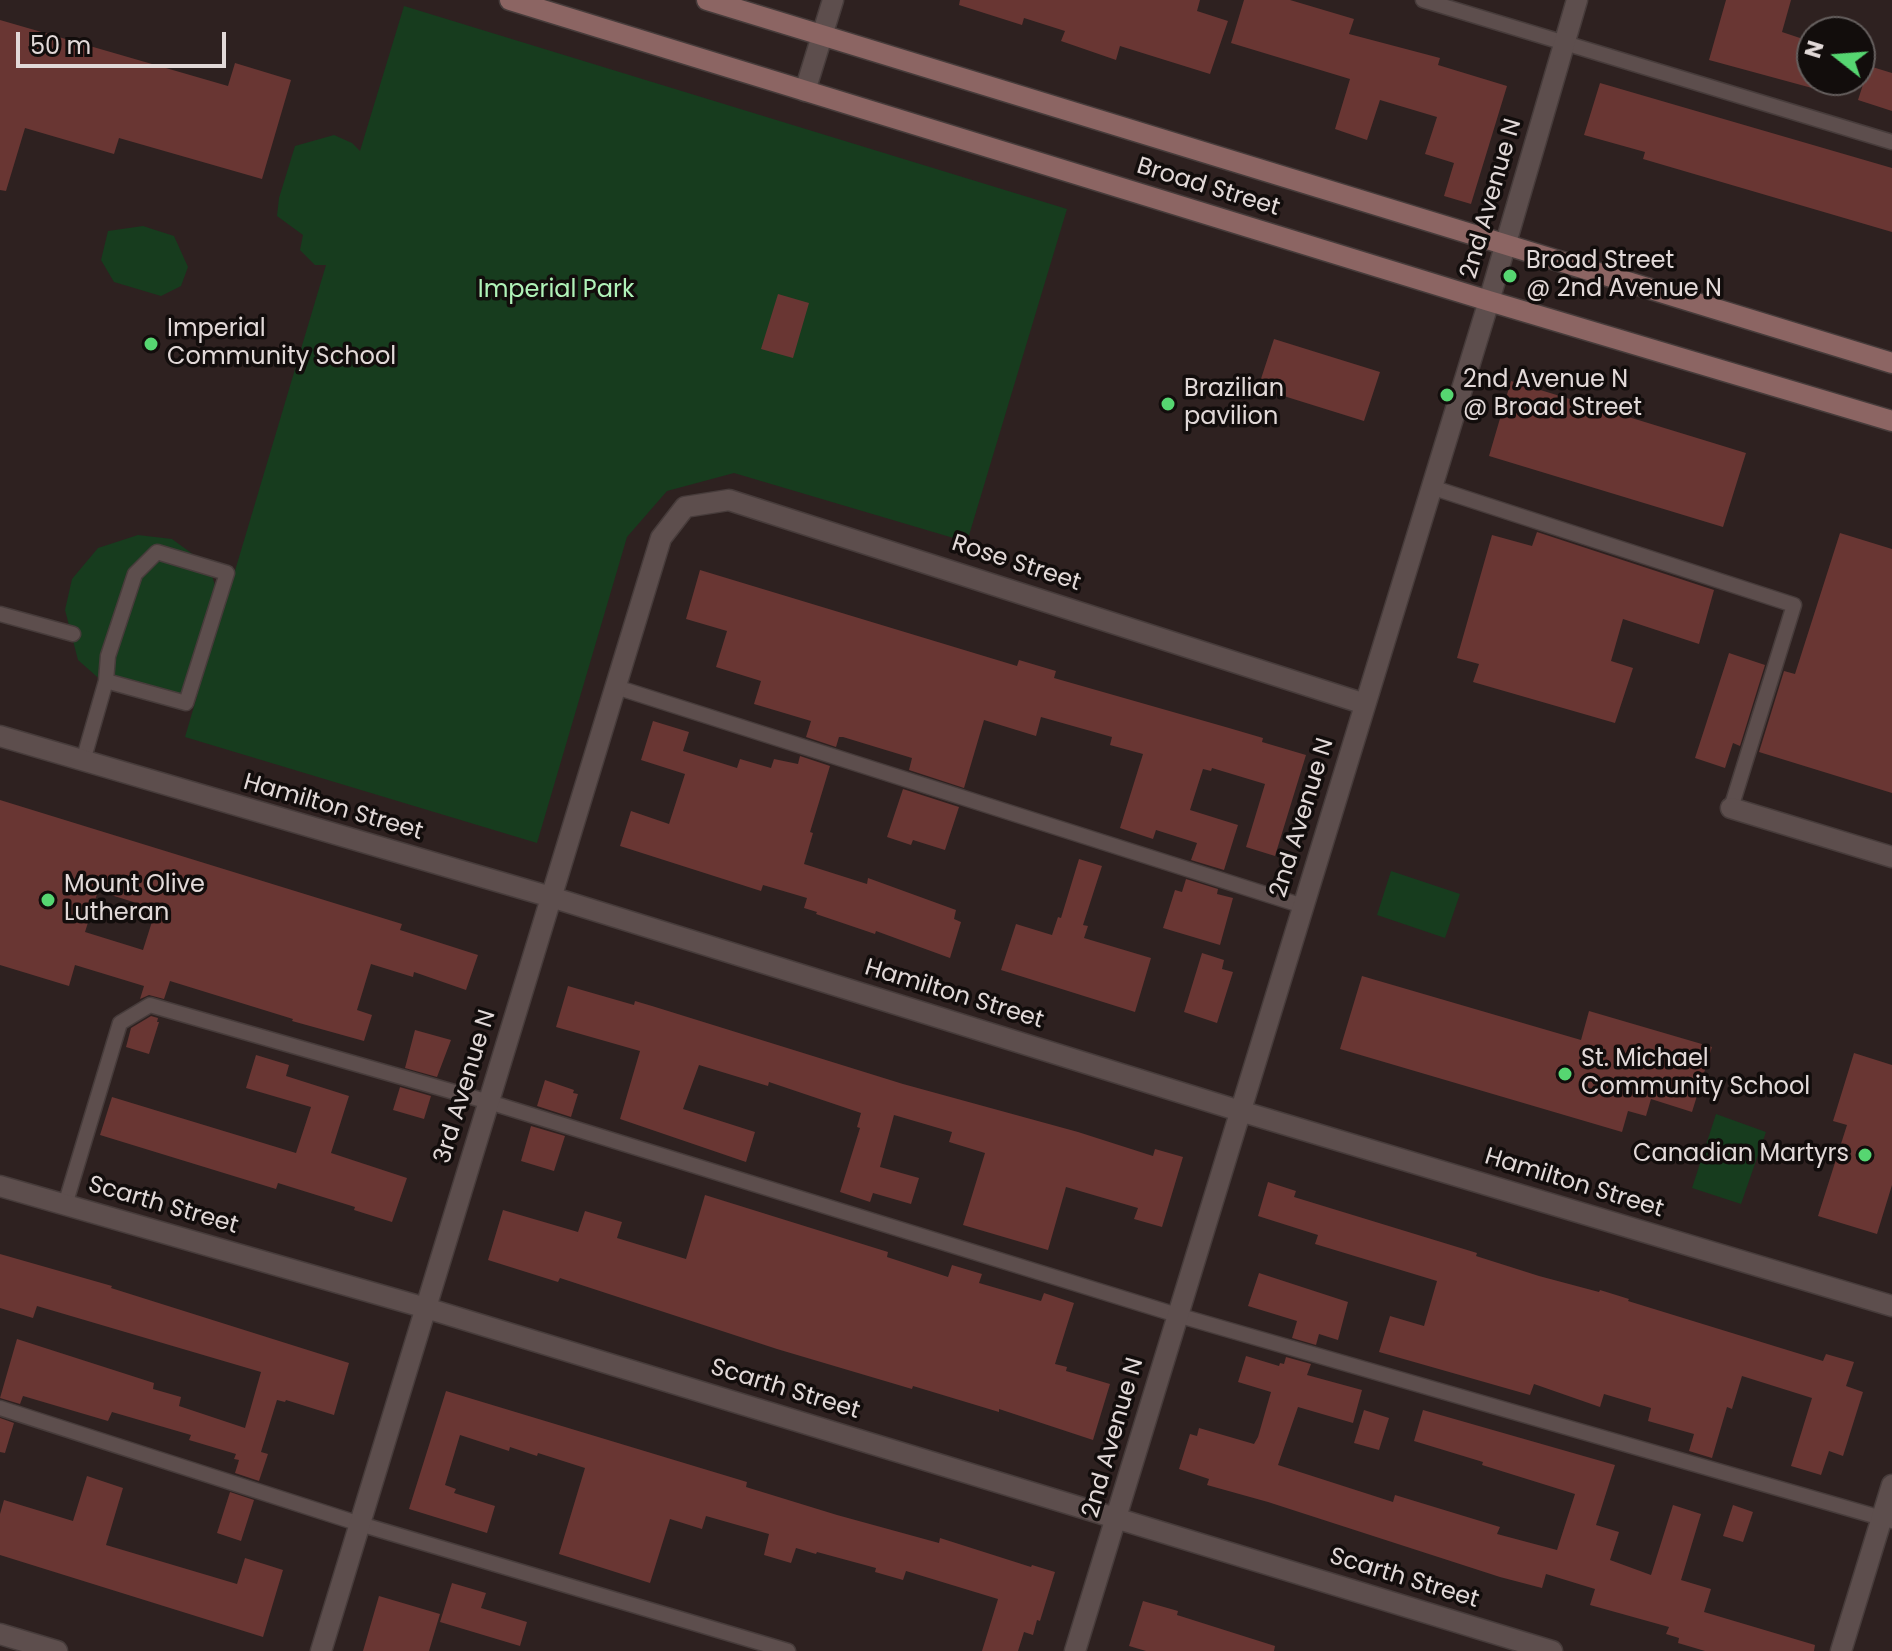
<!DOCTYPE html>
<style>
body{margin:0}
#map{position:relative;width:1892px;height:1651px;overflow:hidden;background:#2e2120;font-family:Poppins,sans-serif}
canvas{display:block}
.north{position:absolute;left:1796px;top:16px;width:80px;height:80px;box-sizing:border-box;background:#120d0c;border:2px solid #655f5e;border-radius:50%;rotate:287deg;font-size:22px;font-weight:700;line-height:32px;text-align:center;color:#e2d9d8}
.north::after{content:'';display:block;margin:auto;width:28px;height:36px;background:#56d671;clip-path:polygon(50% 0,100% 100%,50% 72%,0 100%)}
.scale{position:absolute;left:16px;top:32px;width:210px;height:36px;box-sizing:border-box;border:4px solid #e2d9d8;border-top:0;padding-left:10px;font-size:24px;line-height:28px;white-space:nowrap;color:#e2d9d8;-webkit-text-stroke:6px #120d0c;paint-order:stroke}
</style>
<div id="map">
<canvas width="1892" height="1651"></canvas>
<div class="north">N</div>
<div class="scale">50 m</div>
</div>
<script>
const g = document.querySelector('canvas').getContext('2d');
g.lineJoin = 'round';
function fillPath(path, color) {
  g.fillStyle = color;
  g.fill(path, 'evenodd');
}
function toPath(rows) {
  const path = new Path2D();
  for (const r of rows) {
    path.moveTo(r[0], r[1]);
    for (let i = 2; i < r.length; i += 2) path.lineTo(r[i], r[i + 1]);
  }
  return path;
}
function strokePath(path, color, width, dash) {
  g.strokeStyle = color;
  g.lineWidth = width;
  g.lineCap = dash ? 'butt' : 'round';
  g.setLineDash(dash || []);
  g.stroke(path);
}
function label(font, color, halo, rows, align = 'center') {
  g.font = font + ' Poppins,sans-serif';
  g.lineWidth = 7;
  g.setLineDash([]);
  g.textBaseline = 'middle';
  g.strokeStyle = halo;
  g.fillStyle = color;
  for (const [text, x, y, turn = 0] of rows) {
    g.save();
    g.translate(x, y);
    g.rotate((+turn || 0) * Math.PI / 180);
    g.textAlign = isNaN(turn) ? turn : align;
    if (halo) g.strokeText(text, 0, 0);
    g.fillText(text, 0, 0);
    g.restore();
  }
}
fillPath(toPath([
 [404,6,1067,209,967,542,734,473,667,491,627,537,537,843,185,737,197,696,180,704,104,683,78,660,65,610,72,579,98,548,138,535,172,539,209,566,223,611,326,265,315,265,300,250,303,235,277,216,279,198,295,146,334,135,352,143,360,151],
 [143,226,174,236,188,267,181,286,161,296,114,282,101,260,108,231],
 [1391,871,1460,894,1445,938,1377,915],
 [1716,1114,1766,1132,1741,1204,1692,1188]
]), '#173c1e');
fillPath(toPath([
 [960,0,1200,0,1197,11,1228,21,1210,74,1120,46,1116,60,1061,41,1065,31,1024,18,1022,25,959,5],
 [1244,0,1290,0,1354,19,1349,34,1440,58,1438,65,1507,86,1471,204,1444,196,1454,163,1425,154,1437,117,1380,100,1367,140,1335,129,1350,79,1231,43],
 [1726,0,1791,0,1782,32,1812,42,1812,88,1709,60],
 [0,20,228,86,235,63,291,80,262,179,119,138,114,154,25,128,6,191,0,190],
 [1869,66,1892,73,1892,111,1858,100],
 [1600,83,1892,168,1892,232,1643,159,1645,152,1584,135],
 [778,294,809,303,793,358,761,349],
 [1274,339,1380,372,1364,421,1258,388],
 [1511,381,1746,453,1723,527,1489,456],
 [1537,532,1714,590,1699,644,1623,619,1611,661,1633,668,1615,723,1473,682,1479,664,1457,658,1492,535,1532,546],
 [1840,533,1892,549,1892,793,1759,752,1784,671,1795,674],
 [700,570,1017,666,1019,660,1056,671,1054,678,1229,728,1263,738,1262,742,1306,755,1275,856,1246,847,1265,784,1212,768,1211,771,1203,769,1190,810,1238,825,1224,870,1191,860,1197,843,1156,830,1153,839,1120,828,1143,754,1110,745,1112,737,1041,717,1036,736,984,720,964,788,909,770,912,758,843,737,839,737,836,747,806,737,811,721,754,704,761,681,716,667,727,631,686,619],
 [1729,653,1765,665,1740,746,1733,743,1725,768,1695,758],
 [653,721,689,732,683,751,737,768,740,759,771,768,774,759,798,764,800,756,830,766,810,832,813,833,804,864,867,884,868,878,956,910,954,919,961,922,950,958,876,931,875,934,816,914,817,912,804,908,807,898,763,885,761,891,620,846,631,811,669,824,685,774,641,760],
 [903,789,959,807,945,850,913,840,911,845,887,837],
 [0,800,402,924,400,930,478,955,466,990,414,972,413,977,371,964,357,1010,372,1015,364,1041,292,1021,293,1019,170,981,164,999,149,995,140,999,144,986,75,965,69,986,0,965],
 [98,891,156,909,143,950,85,932],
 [1079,859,1102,866,1083,925,1088,926,1084,938,1151,958,1135,1012,1001,970,1016,924,1052,935,1058,917,1061,918],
 [1186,879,1218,889,1217,894,1233,898,1220,945,1163,928,1175,890,1182,892],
 [1202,953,1224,960,1222,969,1233,972,1217,1023,1184,1012],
 [1362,976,1581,1040,1589,1011,1712,1047,1692,1112,1651,1099,1646,1116,1628,1111,1622,1132,1340,1049],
 [568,986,634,1005,635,1001,652,1006,903,1084,1078,1132,1153,1156,1155,1149,1183,1157,1162,1227,1134,1219,1138,1208,1066,1187,1048,1250,963,1225,985,1153,949,1142,952,1132,894,1115,880,1167,919,1178,911,1204,873,1193,870,1202,840,1192,860,1128,857,1127,861,1113,769,1082,768,1086,699,1065,683,1109,755,1132,746,1162,620,1119,640,1051,556,1027],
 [151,1016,158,1018,157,1022,159,1022,149,1054,126,1047,131,1028],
 [415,1030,451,1040,437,1077,405,1068],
 [1854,1053,1892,1065,1892,1185,1877,1234,1818,1216,1847,1125,1833,1121],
 [256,1055,289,1065,286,1076,349,1096,331,1153,407,1178,392,1222,354,1210,355,1207,278,1183,276,1189,100,1135,112,1097,296,1153,311,1107,246,1088],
 [545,1080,574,1090,573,1093,578,1094,571,1117,537,1106],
 [400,1087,431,1096,424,1119,393,1110],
 [531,1126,565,1136,554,1171,521,1161],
 [1268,1182,1296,1191,1294,1197,1477,1253,1476,1256,1539,1276,1599,1292,1600,1290,1629,1299,1628,1301,1823,1361,1826,1354,1854,1362,1846,1386,1863,1392,1843,1456,1829,1451,1821,1475,1791,1466,1812,1398,1742,1376,1732,1409,1727,1407,1712,1458,1689,1451,1694,1434,1648,1421,1651,1408,1604,1394,1600,1407,1534,1384,1530,1395,1379,1352,1390,1316,1424,1326,1437,1281,1315,1244,1318,1235,1258,1216],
 [705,1195,888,1252,887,1257,948,1277,952,1265,982,1274,979,1283,1041,1301,1044,1293,1074,1303,1055,1364,1067,1367,1066,1371,1110,1384,1093,1440,999,1409,999,1412,913,1386,912,1389,777,1349,560,1278,558,1282,488,1260,503,1210,578,1232,585,1211,622,1222,617,1238,686,1259],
 [0,1254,112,1286,111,1288,349,1363,334,1415,286,1400,285,1402,277,1400,261,1452,268,1454,259,1481,235,1473,239,1460,234,1459,236,1454,189,1440,191,1435,112,1412,108,1421,23,1396,20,1404,0,1398,17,1339,154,1383,153,1389,181,1397,179,1406,245,1428,261,1372,37,1306,33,1318,0,1308],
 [1259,1273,1348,1302,1338,1340,1319,1334,1316,1345,1292,1338,1297,1321,1248,1306],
 [1246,1356,1279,1366,1280,1363,1284,1364,1286,1357,1311,1364,1307,1375,1362,1390,1353,1423,1298,1407,1278,1465,1393,1502,1395,1495,1500,1527,1497,1534,1557,1550,1575,1494,1482,1465,1483,1462,1414,1441,1423,1410,1615,1465,1596,1525,1619,1532,1610,1560,1651,1575,1673,1505,1701,1514,1681,1580,1711,1589,1704,1612,1815,1645,1814,1651,1705,1651,1678,1643,1679,1638,1666,1634,1669,1627,1590,1605,1595,1589,1546,1574,1542,1588,1500,1577,1268,1502,1207,1485,1209,1479,1179,1469,1190,1434,1197,1436,1199,1428,1254,1444,1258,1437,1271,1392,1238,1382],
 [446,1391,747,1482,746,1487,837,1515,939,1543,940,1538,1031,1567,1032,1565,1055,1572,1040,1621,1037,1620,1033,1635,1024,1632,1018,1651,982,1651,998,1599,906,1571,903,1580,875,1572,876,1568,817,1552,816,1554,796,1548,791,1563,764,1555,769,1534,706,1516,702,1529,670,1519,650,1583,559,1554,585,1468,538,1453,537,1456,510,1447,509,1451,460,1435,445,1485,456,1489,454,1493,495,1506,487,1533,409,1509],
 [1364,1410,1389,1418,1379,1450,1354,1443],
 [0,1418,14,1423,5,1453,0,1452],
 [87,1476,123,1488,106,1545,237,1584,245,1558,283,1570,263,1637,0,1555,0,1514,4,1500,73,1521],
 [230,1492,254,1500,241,1541,217,1533],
 [1733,1505,1753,1512,1743,1542,1723,1536],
 [452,1583,486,1593,481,1608,527,1622,520,1646,440,1622],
 [379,1596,440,1614,429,1651,363,1651],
 [1143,1601,1178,1611,1177,1615,1275,1646,1274,1651,1146,1651,1129,1646]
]), '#693633');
const service = toPath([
 [1423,0,1892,142],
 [1431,487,1794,605,1731,808],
 [0,614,73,634],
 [616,687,1303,906],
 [83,761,106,681,108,656,135,574,157,552,227,573,186,703,106,681],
 [65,1205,120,1023,150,1005,489,1102,1177,1315,1892,1521],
 [0,1408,360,1524,788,1651]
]);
const minor = toPath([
 [805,91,833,0],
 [0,736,551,897,1240,1111,1892,1306],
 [1731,808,1892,857],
 [0,1186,426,1308,1552,1651],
 [0,1634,57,1651],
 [321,1651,661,538,685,507,729,500,1365,704],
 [1075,1651,1489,301,1577,0]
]);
const tertiary = toPath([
 [1841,1651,1892,1485]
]);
const secondary = toPath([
 [510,0,1489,301,1892,421],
 [707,0,1892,363]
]);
strokePath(service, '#473c3b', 17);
strokePath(minor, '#473c3b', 23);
strokePath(tertiary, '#473c3b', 23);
strokePath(secondary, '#473c3b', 23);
strokePath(service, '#5d4e4d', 14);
strokePath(minor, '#5d4e4d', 20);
strokePath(tertiary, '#5d4e4d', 20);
strokePath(secondary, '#8c6563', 20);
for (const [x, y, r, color] of [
 [1510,276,8,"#56d671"],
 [151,344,8,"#56d671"],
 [1447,395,8,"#56d671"],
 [1168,404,8,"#56d671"],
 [48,900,8,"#56d671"],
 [1565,1074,8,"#56d671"],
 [1865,1155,8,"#56d671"]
]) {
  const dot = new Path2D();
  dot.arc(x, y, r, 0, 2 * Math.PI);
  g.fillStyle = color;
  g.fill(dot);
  strokePath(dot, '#120d0c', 3);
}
label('24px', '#e2d9d8', '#120d0c', [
 ["Broad Street",1208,188,17],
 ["2nd Avenue N",1492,199,-74],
 ["Rose Street",1016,564,18],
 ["Hamilton Street",333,808,16],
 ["2nd Avenue N",1303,818,-73],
 ["Hamilton Street",954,995,17],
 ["3rd Avenue N",466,1087,-73],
 ["Hamilton Street",1574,1184,17],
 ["Scarth Street",163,1206,16],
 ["Scarth Street",785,1390,17],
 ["2nd Avenue N",1114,1438,-74],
 ["Scarth Street",1404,1579,17]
]);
label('24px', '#e2d9d8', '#120d0c', [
 ["Broad Street",1526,262],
 ["@ 2nd Avenue N",1526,290],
 ["Imperial",167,330],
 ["Community School",167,358],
 ["2nd Avenue N",1463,381],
 ["@ Broad Street",1463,409],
 ["Brazilian",1184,390],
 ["pavilion",1184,418],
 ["Mount Olive",64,886],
 ["Lutheran",64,914],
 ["St. Michael",1581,1060],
 ["Community School",1581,1088],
 ["Canadian Martyrs",1849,1155,"right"]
], 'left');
label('24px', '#b0f2b8', '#120d0c', [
 ["Imperial Park",556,291]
]);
</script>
